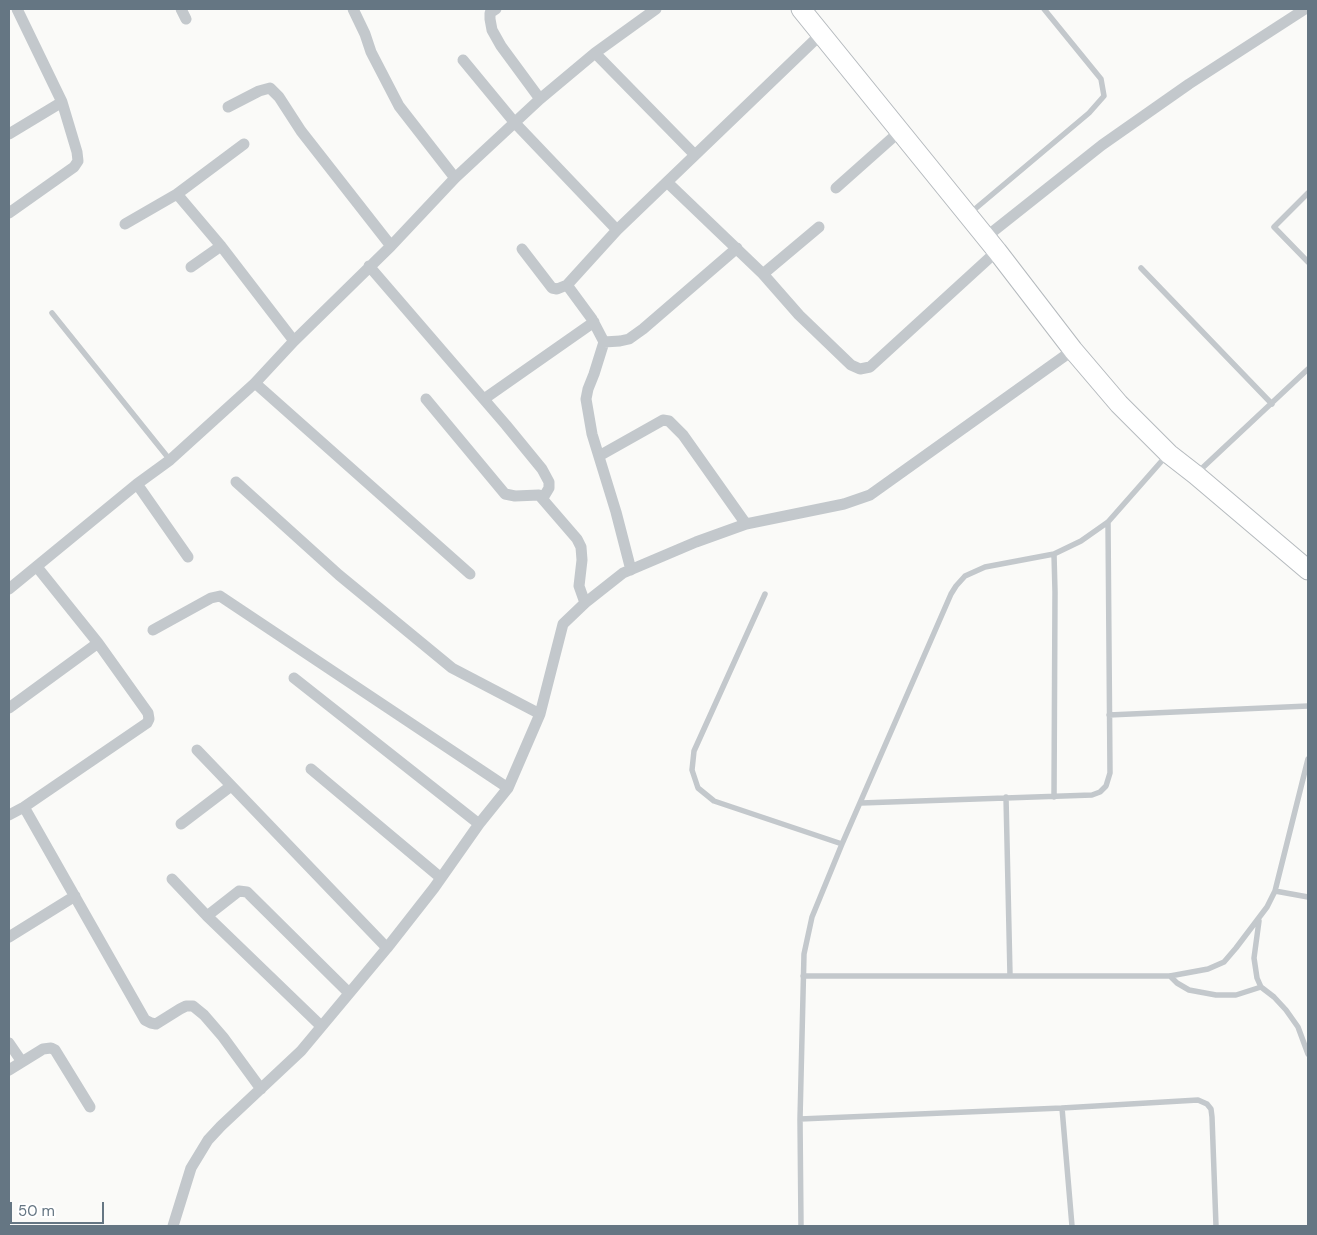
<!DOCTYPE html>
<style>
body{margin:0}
#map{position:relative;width:1317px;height:1235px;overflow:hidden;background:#fafaf8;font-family:"DM Sans",sans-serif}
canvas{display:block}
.frame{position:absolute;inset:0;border:10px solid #657683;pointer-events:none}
.scale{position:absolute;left:10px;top:1202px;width:94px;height:22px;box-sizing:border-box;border:2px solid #657683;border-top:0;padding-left:6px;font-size:15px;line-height:18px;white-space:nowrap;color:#657683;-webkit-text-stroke:4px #fff;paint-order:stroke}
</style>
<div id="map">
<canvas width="1317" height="1235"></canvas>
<div class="frame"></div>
<div class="scale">50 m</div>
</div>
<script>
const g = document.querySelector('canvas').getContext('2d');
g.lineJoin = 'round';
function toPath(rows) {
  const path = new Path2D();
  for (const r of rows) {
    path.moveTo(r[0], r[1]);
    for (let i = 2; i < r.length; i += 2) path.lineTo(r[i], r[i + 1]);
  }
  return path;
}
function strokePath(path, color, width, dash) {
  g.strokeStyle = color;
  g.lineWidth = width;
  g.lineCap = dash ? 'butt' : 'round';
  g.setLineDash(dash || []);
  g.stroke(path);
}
const primary = toPath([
 [801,9,997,251,1073,350,1119,404,1169,454,1196,475,1308,570]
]);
strokePath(primary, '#b5babe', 21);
strokePath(toPath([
 [1308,193,1274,227,1308,262],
 [969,214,1089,113,1104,96,1101,79,1044,9],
 [1141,268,1272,404],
 [52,313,170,460],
 [1198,472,1308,369],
 [1054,554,1055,592,1054,797],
 [765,594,694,751,692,770,698,788,714,801,842,844],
 [1109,715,1308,706],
 [1006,797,1010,975],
 [861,803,1092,795,1100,792,1106,786,1110,773,1108,522],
 [1275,891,1308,897],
 [1259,921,1254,958,1257,978,1261,987],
 [803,976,1170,976,1208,969,1224,962,1236,948,1267,907,1275,891,1308,759],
 [1170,976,1177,983,1189,990,1216,995,1236,995,1261,987,1274,997,1286,1010,1298,1027,1308,1054],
 [1062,1108,1198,1100,1207,1104,1211,1109,1212,1117,1216,1226],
 [800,1119,801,1226],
 [1072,1226,1062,1108,800,1119,804,954,812,917,842,844,951,594,956,586,965,576,985,567,1054,554,1081,541,1108,522,1167,455]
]), '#c3c8cc', 5.5);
strokePath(toPath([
 [181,9,186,19],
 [353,9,365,34,371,52,399,106,455,178],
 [496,9,490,13,490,19,492,30,501,46,540,99],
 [595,53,694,154],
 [463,60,515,123,617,230],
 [228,107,259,91,270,88,279,97,301,131,391,246],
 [9,134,62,102],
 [668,183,763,274,799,315,851,365,860,369,870,367,997,251],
 [836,188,899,132],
 [177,194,244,144],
 [9,213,74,167,78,161,77,152,62,102,17,9],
 [125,224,177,194,221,246,294,341],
 [986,237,1102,145,1189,84,1305,9],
 [522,249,552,288,557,289,567,285,617,230,820,35],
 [369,266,506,425,542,469,549,482,549,488,543,498],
 [191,267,221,246],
 [763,274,819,227],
 [567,285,592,319,604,342,594,374,588,389,586,399,592,434,616,512,631,570],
 [604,342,620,341,629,339,643,329,737,248],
 [255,383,470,574],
 [426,399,505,494,515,496,539,495,577,539,581,547,582,560,579,586,585,603],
 [484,399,594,322],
 [599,456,663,420,669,421,683,435,746,524],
 [236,482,339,575,452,668,540,714],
 [137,484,188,557],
 [9,589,137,484,170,460,255,383,294,341,391,246,455,178,540,99,595,53,656,9],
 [153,630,211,598,220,596,508,788],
 [294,678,479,824],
 [9,708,98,643],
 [197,750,387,948],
 [311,769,441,878],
 [24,807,145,1020,151,1023,156,1024,180,1009,186,1006,193,1006,204,1015,223,1037,261,1089],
 [9,815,24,807,147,723,149,719,148,713,98,643,37,567],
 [181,824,231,786],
 [172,879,207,916,321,1026],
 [207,916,239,891,247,892,349,993],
 [9,937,75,896],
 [9,1043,22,1062],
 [9,1070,43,1049,51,1048,55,1050,90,1107],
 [173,1226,191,1168,208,1140,221,1126,301,1051,387,948,434,888,479,824,508,788,540,714,563,624,585,603,623,573,696,542,746,524,844,504,870,495,1073,350]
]), '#c3c8cc', 11);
strokePath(primary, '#fff', 19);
</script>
